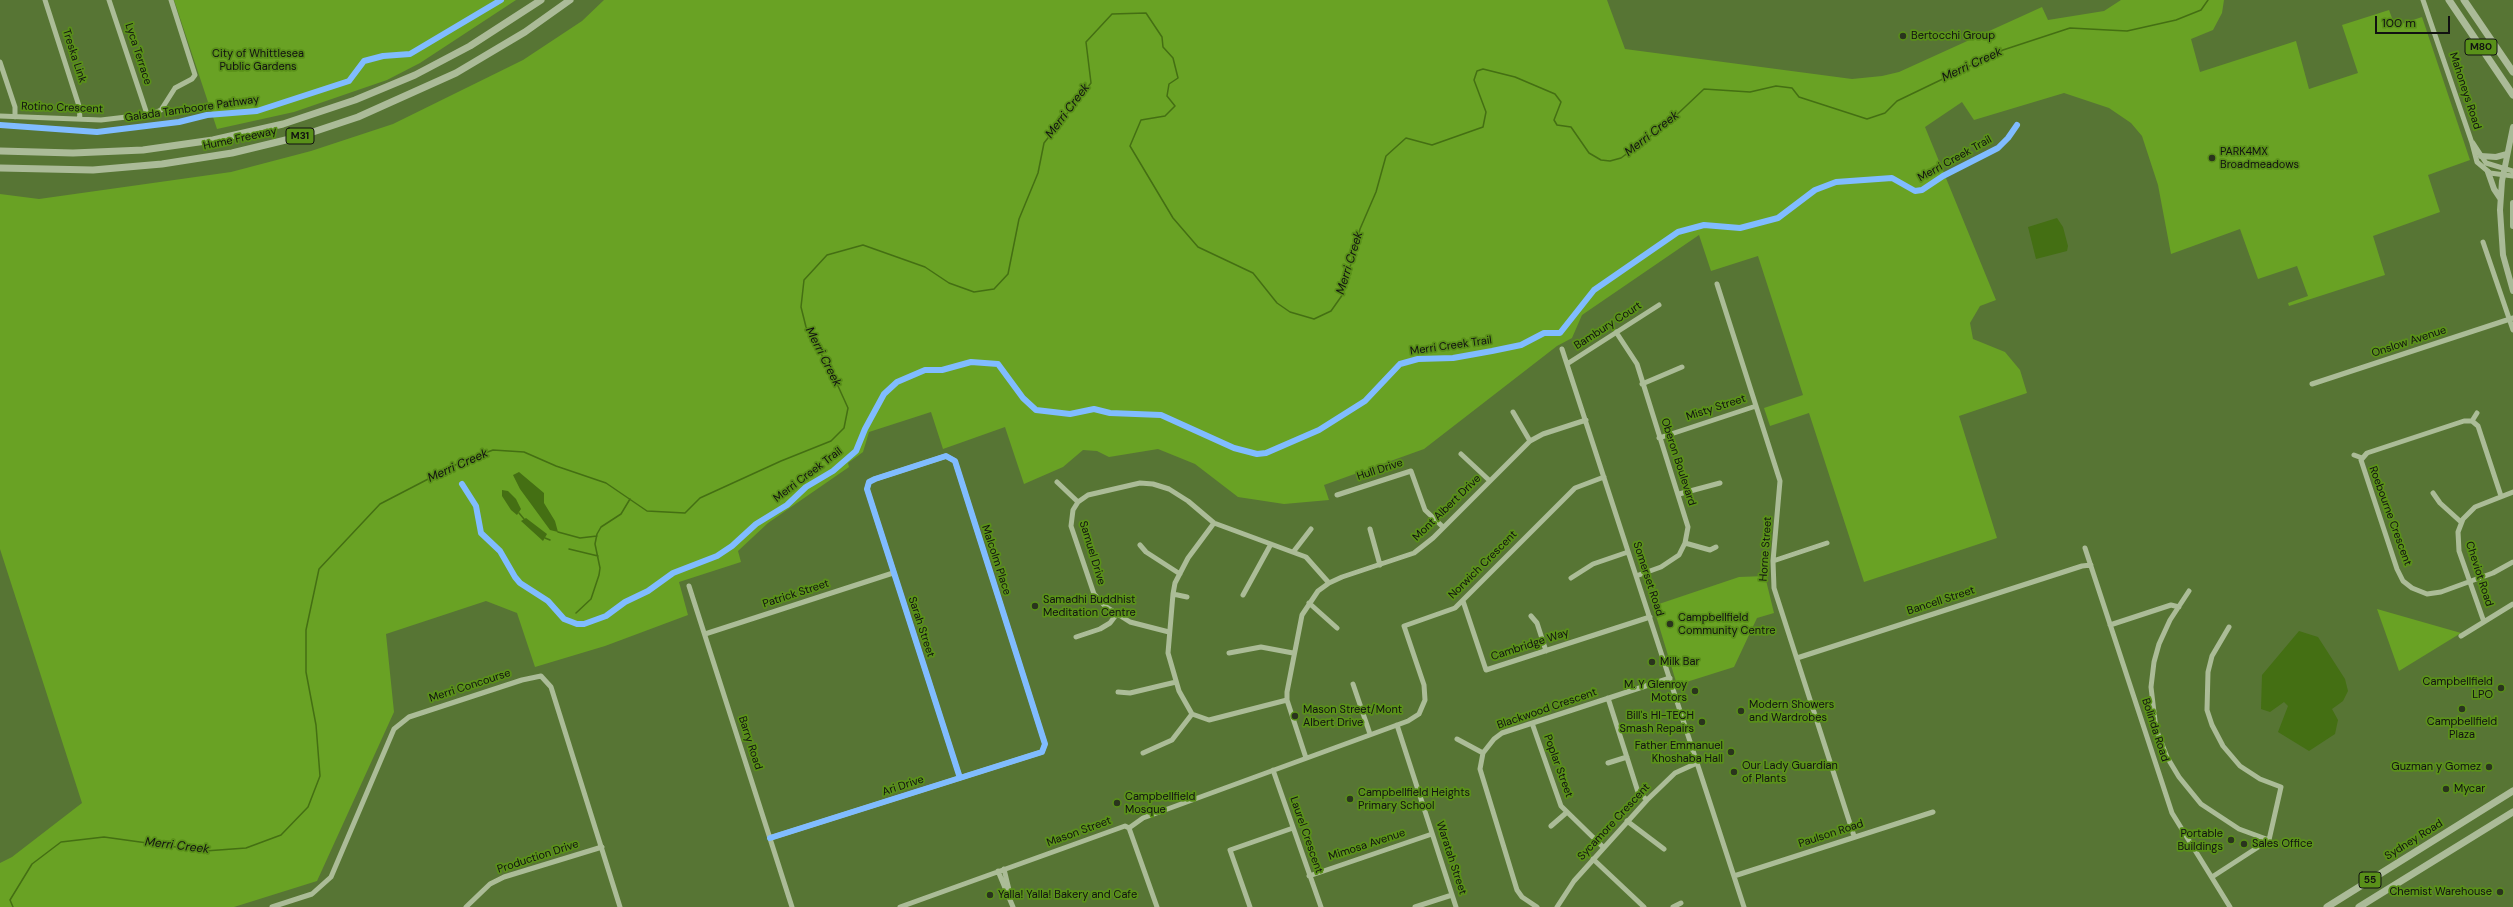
<!DOCTYPE html>
<style>
body{margin:0}
#map{position:relative;width:2513px;height:907px;overflow:hidden;background:#577534;font-family:"DM Sans",sans-serif}
canvas{display:block}
.scale{position:absolute;left:2375px;top:16px;width:75px;height:18px;box-sizing:border-box;border:2px solid #111;border-top:0;padding-left:5px;font-size:12px;line-height:14px;white-space:nowrap;color:#111;-webkit-text-stroke:3px #599019;paint-order:stroke}
</style>
<div id="map">
<canvas width="2513" height="907"></canvas>
<div class="scale">100 m</div>
</div>
<script>
const g = document.querySelector('canvas').getContext('2d');
g.lineJoin = 'round';
function fillPath(path, color) {
  g.fillStyle = color;
  g.fill(path, 'evenodd');
}
function toPath(rows) {
  const path = new Path2D();
  for (const r of rows) {
    path.moveTo(r[0], r[1]);
    for (let i = 2; i < r.length; i += 2) path.lineTo(r[i], r[i + 1]);
  }
  return path;
}
function strokePath(path, color, width, dash) {
  g.strokeStyle = color;
  g.lineWidth = width;
  g.lineCap = dash ? 'butt' : 'round';
  g.setLineDash(dash || []);
  g.stroke(path);
}
function label(font, color, halo, rows, align = 'center') {
  g.font = font + ' "DM Sans",sans-serif';
  g.lineWidth = 3.5;
  g.setLineDash([]);
  g.textBaseline = 'middle';
  g.strokeStyle = halo;
  g.fillStyle = color;
  for (const [text, x, y, turn = 0] of rows) {
    g.save();
    g.translate(x, y);
    g.rotate((+turn || 0) * Math.PI / 180);
    g.textAlign = isNaN(turn) ? turn : align;
    if (halo) g.strokeText(text, 0, 0);
    g.fillText(text, 0, 0);
    g.restore();
  }
}
fillPath(toPath([
 [174,0,516,0,420,63,387,80,294,112,217,129],
 [604,0,1607,0,1625,49,1852,79,1882,76,1899,72,2042,7,2048,20,2104,11,2121,0,2224,0,2222,13,2213,30,2191,39,2200,72,2296,41,2309,89,2358,73,2342,25,2389,10,2395,26,2422,17,2470,160,2428,175,2440,212,2373,236,2385,275,2289,306,2288,303,2308,296,2297,266,2258,279,2240,229,2171,254,2158,185,2142,136,2131,123,2109,108,2064,93,1974,120,1962,102,1925,127,1996,300,1980,306,1970,323,1973,339,2005,352,2020,370,2027,393,1959,416,1997,538,1864,582,1809,413,1770,426,1764,408,1803,395,1758,256,1711,271,1699,235,1582,315,1572,338,1557,346,1424,449,1324,485,1329,500,1284,504,1238,497,1195,464,1158,449,1109,457,1097,451,1083,450,1063,467,1024,484,1005,427,943,449,931,412,869,432,863,452,848,463,849,467,768,523,738,551,741,562,679,582,688,615,605,646,535,667,517,613,486,601,386,634,394,712,317,881,234,907,0,907,0,863,12,857,82,803,0,549,0,194,39,199,231,172,311,151,393,124,523,60,582,21],
 [1765,576,1774,613,1757,618,1734,667,1677,685,1653,606,1739,577],
 [2377,609,2461,633,2399,671]
]), '#69a224');
fillPath(toPath([
 [2057,218,2063,227,2068,246,2067,251,2036,259,2028,227],
 [519,472,544,493,544,503,555,521,558,532,550,530,520,489,513,475],
 [502,490,508,491,516,499,521,509,517,515,511,510,502,496],
 [526,518,547,534,543,541,521,521],
 [2299,631,2318,637,2345,679,2348,691,2343,701,2332,709,2338,720,2335,734,2309,751,2278,732,2288,706,2284,702,2270,712,2261,709,2262,675]
]), '#446f13');
strokePath(toPath([
 [519,513,524,519],
 [558,532,580,538,597,536],
 [545,538,550,540],
 [569,549,598,556],
 [576,613,591,599,599,575,600,568,595,544,597,534,601,527,621,514,630,499],
 [13,907,10,900,32,864,61,842,104,837,205,851,246,848,281,835,308,807,320,776,316,725,306,672,306,630,319,569,380,504,461,462,493,450,524,452,556,466,606,483,647,511,685,513,700,498,781,461,831,441,844,428,848,408,833,375,806,327,801,307,804,280,827,255,863,245,925,267,949,283,974,292,994,289,1008,274,1019,219,1038,173,1044,143,1091,83,1086,42,1112,14,1146,13,1162,37,1163,47,1173,58,1178,78,1169,84,1167,96,1175,106,1165,116,1141,120,1130,146,1173,218,1198,247,1253,273,1277,303,1290,312,1314,319,1331,311,1343,294,1360,229,1376,192,1386,156,1406,138,1432,145,1483,127,1486,112,1474,80,1477,71,1483,69,1515,77,1555,94,1561,102,1554,120,1557,125,1571,127,1589,153,1601,160,1610,161,1621,158,1668,123,1704,89,1750,92,1776,86,1792,88,1799,97,1867,119,1885,113,1897,101,2003,50,2070,28,2127,31,2176,20,2201,10,2208,0]
]), '#446f13', 1.5);
strokePath(toPath([
 [45,0,79,106,80,119],
 [109,0,147,114],
 [2423,0,2472,143,2477,162,2490,173,2513,176],
 [0,62,15,107,15,117],
 [0,116,101,120,152,114,161,110,175,88,192,79,195,75,171,0],
 [2473,143,2486,163,2513,171],
 [2483,242,2513,330],
 [1717,284,1780,481,1773,561,1774,588,1854,836],
 [1616,332,1637,364,1688,527,1685,543,1679,555,1661,567,1636,576],
 [1562,349,1744,907],
 [1567,364,1659,305],
 [1642,384,1682,367],
 [2312,384,2513,318],
 [1513,412,1530,441],
 [2472,421,2477,413],
 [1659,438,1756,406],
 [1461,454,1490,481],
 [2354,455,2362,458],
 [1057,482,1078,502],
 [2433,493,2440,503,2461,522],
 [1679,494,1720,483],
 [1337,495,1411,471,1425,510,1443,527],
 [2501,496,2478,426,2472,421,2464,421,2367,453,2361,460,2397,569,2403,581,2412,588,2427,594,2441,592,2493,573,2513,562],
 [1214,523,1188,558,1175,583,1173,594,1168,653,1179,691,1192,714,1209,720,1287,700],
 [1370,529,1380,565],
 [1685,543,1710,550,1716,547],
 [1140,545,1146,552,1180,574],
 [2085,548,2172,813,2230,907],
 [1294,551,1311,529],
 [1773,561,1827,543],
 [1571,578,1593,564,1628,552],
 [689,586,792,907],
 [2189,591,2170,620,2159,644,2154,662,2151,687,2156,729,2167,757,2179,777,2201,804,2239,829,2269,840],
 [1173,594,1187,597],
 [1243,595,1271,544],
 [1463,601,1486,670,1650,617],
 [1309,603,1337,628],
 [1531,616,1537,623,1546,651],
 [2484,622,2459,551,2458,532,2463,519,2475,507,2513,492],
 [2110,625,2171,605,2179,607],
 [2229,627,2212,656,2208,672,2207,710,2212,725,2223,746,2240,766,2260,779,2281,787,2269,840],
 [1169,632,1130,622,1105,606,1094,594,1071,526,1073,510,1078,502,1088,495,1140,483,1153,484,1169,489,1188,501,1214,523,1306,557,1329,583],
 [705,634,893,573],
 [2461,636,2513,604],
 [1076,637,1100,629,1110,623,1116,615],
 [1229,653,1261,647,1293,653],
 [1797,658,2082,566,2091,565],
 [1353,684,1370,734],
 [1118,692,1130,693,1176,682],
 [1608,698,1638,792,1647,800],
 [1532,723,1561,806,1603,847],
 [1397,725,1456,907],
 [1457,739,1483,753],
 [1143,753,1172,740,1192,714],
 [1306,758,1287,700,1287,692,1302,615,1318,591,1329,583,1342,577,1414,553,1433,538,1530,441,1543,434,1586,420],
 [1608,763,1627,757],
 [1273,770,1321,907],
 [1627,821,1664,849],
 [1551,826,1566,813],
 [1129,828,1143,818,1408,721,1419,714,1425,700,1424,685,1404,626,1455,608,1575,488,1604,477],
 [1129,828,1157,907],
 [770,838,1042,752,1045,744,955,461,946,456,875,479,869,482,867,489,960,778],
 [1593,859,1644,907],
 [1004,869,1010,894],
 [998,871,1013,907],
 [1309,876,1432,834],
 [1734,876,1933,812],
 [2212,877,2269,840],
 [272,907,312,894,331,877,394,729,409,717,522,680,541,676,551,687,620,907],
 [466,907,490,884,504,877,602,847],
 [900,907,1125,826,1129,828],
 [1250,907,1230,850,1293,828],
 [1415,907,1452,895],
 [1537,907,1522,897,1517,890,1480,769,1483,753,1494,739,1502,733,1670,678],
 [1557,907,1574,881,1647,800,1675,773,1697,763],
 [1673,907,1681,903]
]), '#abbc97', 5);
strokePath(toPath([
 [2513,127,2502,181,2500,210,2503,255,2513,291],
 [2481,156,2496,157,2507,154],
 [2488,172,2494,189,2500,198],
 [2513,203,2513,226]
]), '#a9ba97', 6);
strokePath(toPath([
 [2449,0,2513,95],
 [2464,0,2513,72],
 [0,151,73,153,143,150,213,140,283,124,355,100,415,75,470,46,541,0],
 [0,168,93,170,162,164,232,153,298,137,358,117,456,73,525,32,570,0],
 [2327,907,2513,791],
 [2359,907,2513,812]
]), '#abbb98', 7);
strokePath(toPath([
 [0,125,97,132,179,122,207,115,257,111,349,81,364,61,383,56,410,54,501,0],
 [462,484,476,506,481,533,500,551,515,577,520,583,548,601,564,619,577,624,584,624,606,616,625,602,648,591,673,573,717,556,732,546,756,524,787,505,806,487,833,471,856,451,865,429,884,394,897,382,925,370,942,370,971,362,998,364,1023,398,1036,410,1070,414,1094,409,1110,413,1161,415,1234,448,1257,454,1266,453,1319,430,1365,401,1400,364,1418,359,1453,358,1492,351,1521,345,1544,333,1560,333,1594,290,1678,232,1704,225,1740,228,1778,218,1815,190,1836,182,1892,178,1915,191,1922,190,1943,176,1998,148,2008,138,2017,125],
 [770,838,1042,752,1045,744,955,461,946,456,875,479,869,482,867,489,960,778]
]), '#80bcff', 6);
for (const [x, y, r, color] of [
 [1903,36,4,"#2a341d"],
 [2212,158,4,"#2a341d"],
 [1035,606,4,"#2a341d"],
 [1670,624,4,"#2a341d"],
 [1652,662,4,"#2a341d"],
 [2501,688,4,"#2a341d"],
 [1695,691,4,"#2a341d"],
 [2462,709,4,"#2a341d"],
 [1741,711,4,"#2a341d"],
 [1295,716,4,"#2a341d"],
 [1702,722,4,"#2a341d"],
 [1731,752,4,"#2a341d"],
 [2489,767,4,"#2a341d"],
 [1734,772,4,"#2a341d"],
 [2446,789,4,"#2a341d"],
 [1350,799,4,"#2a341d"],
 [1117,803,4,"#2a341d"],
 [2231,840,4,"#2a341d"],
 [2244,844,4,"#2a341d"],
 [2500,892,4,"#2a341d"],
 [990,895,4,"#2a341d"]
]) {
  const dot = new Path2D();
  dot.arc(x, y, r, 0, 2 * Math.PI);
  g.fillStyle = color;
  g.fill(dot);
  strokePath(dot, '#599019', 1.5);
}
for (const [x, y, w] of [
 [2481,47,32],
 [300,136,28],
 [2370,880,22]
]) {
  const box = new Path2D();
  box.roundRect(x - w / 2, y - 8, w, 16, 3);
  g.fillStyle = '#599019';
  g.fill(box);
  strokePath(box, '#111', 1);
}
label('bold 10px', '#111', null, [
 ["M80",2481,47],
 ["M31",300,136],
 ["55",2370,880]
]);
label('11px', '#111', '#599019', [
 ["Bertocchi Group",1911,36],
 ["PARK4MX",2220,152],
 ["Broadmeadows",2220,165],
 ["Samadhi Buddhist",1043,600],
 ["Meditation Centre",1043,613],
 ["Campbellfield",1678,618],
 ["Community Centre",1678,631],
 ["Milk Bar",1660,662],
 ["Campbellfield",2493,682,"right"],
 ["LPO",2493,695,"right"],
 ["M. Y Glenroy",1687,685,"right"],
 ["Motors",1687,698,"right"],
 ["Modern Showers",1749,705],
 ["and Wardrobes",1749,718],
 ["Mason Street/Mont",1303,710],
 ["Albert Drive",1303,723],
 ["Bill's HI-TECH",1694,716,"right"],
 ["Smash Repairs",1694,729,"right"],
 ["Campbellfield",2462,722,"center"],
 ["Plaza",2462,735,"center"],
 ["Father Emmanuel",1723,746,"right"],
 ["Khoshaba Hall",1723,759,"right"],
 ["Our Lady Guardian",1742,766],
 ["of Plants",1742,779],
 ["Guzman y Gomez",2481,767,"right"],
 ["Mycar",2454,789],
 ["Campbellfield Heights",1358,793],
 ["Primary School",1358,806],
 ["Campbellfield",1125,797],
 ["Mosque",1125,810],
 ["Portable",2223,834,"right"],
 ["Buildings",2223,847,"right"],
 ["Sales Office",2252,844],
 ["Chemist Warehouse",2492,892,"right"],
 ["Yalla! Yalla! Bakery and Cafe",998,895]
], 'left');
label('11px', '#111', '#599019', [
 ["Lyca Terrace",138,54,72],
 ["Treska Link",74,56,72],
 ["Mahoneys Road",2465,91,72],
 ["Rotino Crescent",62,108,2],
 ["Galada Tamboore Pathway",192,109,-8],
 ["Hume Freeway",240,139,-12],
 ["Merri Creek Trail",1955,159,-29],
 ["Bambury Court",1608,326,-33],
 ["Onslow Avenue",2409,342,-18],
 ["Merri Creek Trail",1451,346,-8],
 ["Misty Street",1716,408,-18],
 ["Oberon Boulevard",1678,462,72],
 ["Hull Drive",1380,470,-18],
 ["Merri Creek Trail",808,475,-37],
 ["Mont Albert Drive",1447,508,-44],
 ["Roebourne Crescent",2390,516,70],
 ["Horne Street",1766,549,-86],
 ["Samuel Drive",1092,553,73],
 ["Malcolm Place",996,560,72],
 ["Norwich Crescent",1483,565,-45],
 ["Cheviot Road",2479,574,72],
 ["Somerset Road",1648,579,72],
 ["Patrick Street",796,594,-18],
 ["Bancell Street",1941,601,-18],
 ["Sarah Street",921,627,72],
 ["Cambridge Way",1530,645,-18],
 ["Merri Concourse",470,686,-18],
 ["Blackwood Crescent",1547,709,-19],
 ["Bolinda Road",2155,730,72],
 ["Barry Road",750,743,72],
 ["Poplar Street",1558,766,70],
 ["Ari Drive",903,786,-18],
 ["Sycamore Crescent",1614,822,-47],
 ["Mason Street",1079,832,-20],
 ["Paulson Road",1831,834,-18],
 ["Laurel Crescent",1306,835,71],
 ["Sydney Road",2414,840,-32],
 ["Mimosa Avenue",1367,845,-18],
 ["Production Drive",538,857,-18],
 ["Waratah Street",1451,858,72]
]);
label('11px', '#111', '#599019', [
 ["City of Whittlesea",258,54],
 ["Public Gardens",258,67]
]);
label('italic 12px', '#111', '#599019', [
 ["Merri Creek",1972,65,-25],
 ["Merri Creek",1068,111,-53],
 ["Merri Creek",1652,134,-38],
 ["Merri Creek",1350,263,-73],
 ["Merri Creek",823,357,63],
 ["Merri Creek",458,466,-24],
 ["Merri Creek",177,846,7]
]);
</script>
